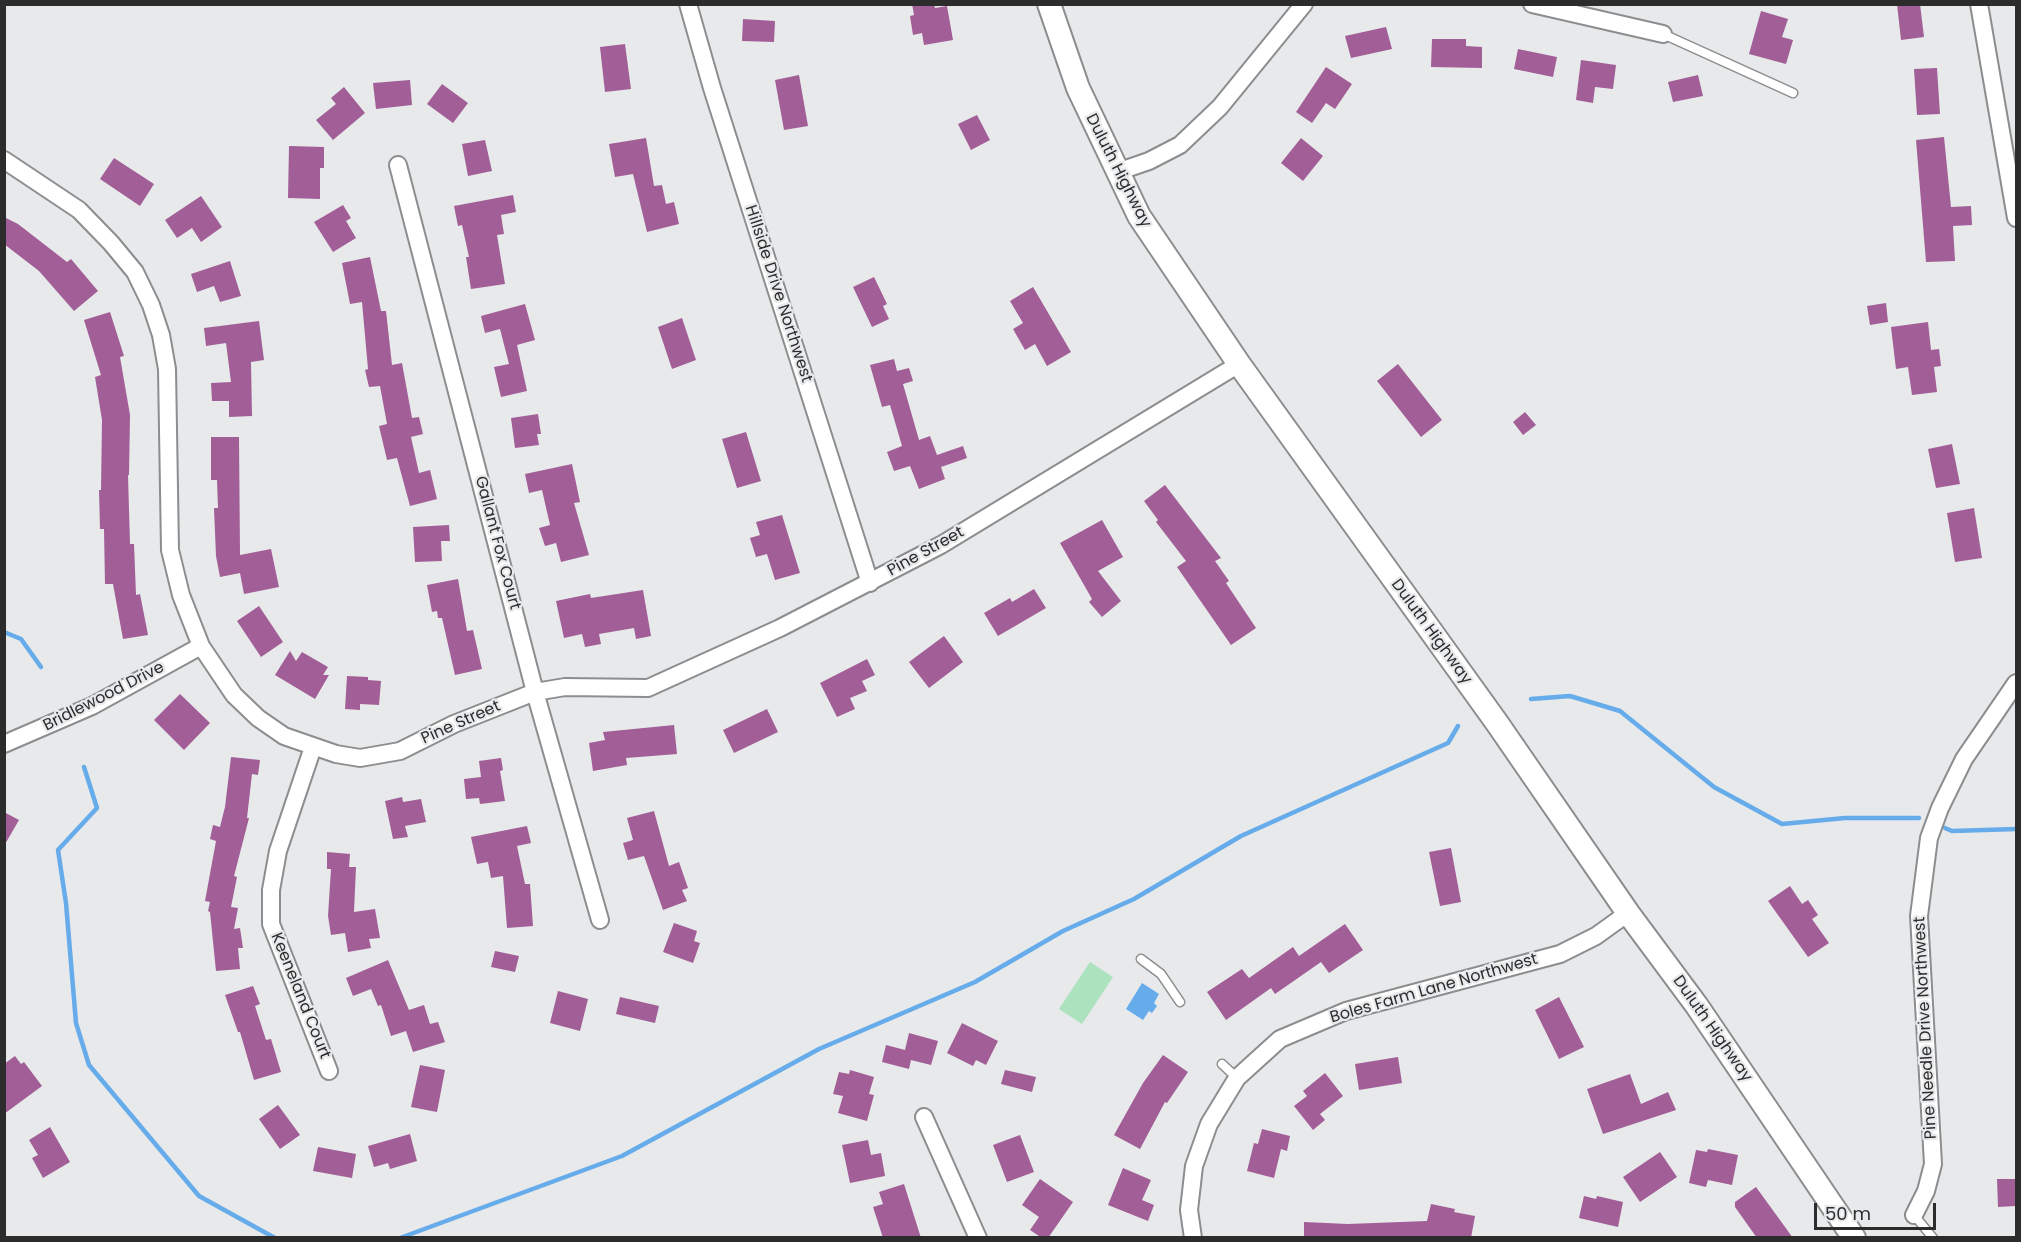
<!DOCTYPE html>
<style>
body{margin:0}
#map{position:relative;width:2021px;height:1242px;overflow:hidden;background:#e7e9eb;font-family:Poppins,sans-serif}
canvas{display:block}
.frame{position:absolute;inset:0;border:6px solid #2c2c2d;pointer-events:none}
.scale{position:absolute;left:1814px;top:1203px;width:122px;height:27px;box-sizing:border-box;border:3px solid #2c2c2d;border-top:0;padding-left:8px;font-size:18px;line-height:21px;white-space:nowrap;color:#2c2c2d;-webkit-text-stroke:4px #e7e9eb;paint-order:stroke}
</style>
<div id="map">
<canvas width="2021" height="1242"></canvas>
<div class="frame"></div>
<div class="scale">50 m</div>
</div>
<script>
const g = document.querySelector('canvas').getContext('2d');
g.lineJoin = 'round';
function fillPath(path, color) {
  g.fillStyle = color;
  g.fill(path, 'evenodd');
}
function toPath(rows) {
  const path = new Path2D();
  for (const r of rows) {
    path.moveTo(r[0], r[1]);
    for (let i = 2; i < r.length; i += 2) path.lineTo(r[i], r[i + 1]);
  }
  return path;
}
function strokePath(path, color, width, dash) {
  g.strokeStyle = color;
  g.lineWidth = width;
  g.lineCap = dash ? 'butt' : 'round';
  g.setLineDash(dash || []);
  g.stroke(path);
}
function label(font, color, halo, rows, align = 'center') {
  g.font = font + ' Poppins,sans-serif';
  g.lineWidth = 4.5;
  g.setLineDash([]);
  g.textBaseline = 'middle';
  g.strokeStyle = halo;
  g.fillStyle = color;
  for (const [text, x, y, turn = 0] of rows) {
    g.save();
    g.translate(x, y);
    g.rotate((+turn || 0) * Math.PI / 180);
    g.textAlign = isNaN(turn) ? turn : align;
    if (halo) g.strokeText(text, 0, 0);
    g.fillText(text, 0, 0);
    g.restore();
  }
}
fillPath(toPath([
 [1090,962,1113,977,1082,1024,1059,1009]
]), '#ace3be');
fillPath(toPath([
 [1142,983,1159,994,1154,1003,1157,1006,1152,1013,1149,1011,1143,1020,1126,1009]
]), '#66abea');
strokePath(toPath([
 [4,632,21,639,41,667],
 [1531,699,1570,696,1620,711,1714,787,1782,824,1845,818,1919,818],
 [84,767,97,808,58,850,66,903,76,1023,89,1065,199,1196,275,1238],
 [1945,828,1952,831,2016,829],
 [400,1238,622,1156,819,1049,975,982,1063,931,1134,899,1241,836,1448,743,1458,726]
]), '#66abea', 4.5);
fillPath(toPath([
 [912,4,934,4,935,8,947,6,953,40,924,45,922,33,913,35,910,16,914,15],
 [1897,4,1920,4,1924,37,1901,40],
 [1761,11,1788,19,1782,37,1793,40,1786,64,1749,54],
 [743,19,775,21,774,42,742,41],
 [1386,27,1392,49,1351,58,1345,36],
 [1432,39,1466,39,1466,46,1482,47,1482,68,1431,67],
 [625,44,631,89,605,92,600,47],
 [1518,49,1557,57,1553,77,1514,69],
 [1581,60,1616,65,1613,89,1595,87,1593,103,1576,100],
 [1326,67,1352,84,1335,109,1326,103,1312,123,1296,112],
 [1937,68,1940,114,1917,115,1914,69],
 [799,75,808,126,784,130,775,80],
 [1698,75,1703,96,1673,102,1668,82],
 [410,80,412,105,376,109,373,83],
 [442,84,468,103,453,123,427,104],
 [344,87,365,113,333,140,316,120,336,104,331,98],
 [977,115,990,140,971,150,958,124],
 [1944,137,1951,207,1971,206,1972,225,1953,226,1955,261,1926,262,1916,140],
 [646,138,654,186,662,185,666,204,674,202,679,224,647,232,633,174,615,177,609,144],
 [1301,138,1323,156,1303,181,1281,163],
 [485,140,492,171,468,176,462,144],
 [289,146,324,147,324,168,320,168,320,199,288,198],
 [114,158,154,184,140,206,100,179],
 [513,195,516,212,501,215,504,234,497,235,505,284,471,289,466,257,469,257,462,225,458,226,454,206],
 [201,196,222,227,201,242,192,228,177,238,165,220],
 [343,205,351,218,346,221,356,238,333,252,314,222],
 [4,217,18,224,67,262,71,259,98,291,74,311,39,271,4,244],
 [370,257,381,311,386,311,392,365,402,363,412,418,419,417,423,434,411,437,419,473,430,470,437,499,410,506,397,458,387,460,379,426,387,424,380,386,369,387,365,370,368,369,362,302,350,304,342,263],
 [230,261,241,296,220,302,214,286,197,292,191,274],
 [874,277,887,304,883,306,889,319,872,327,853,287],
 [1033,287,1071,352,1047,366,1035,344,1025,350,1013,329,1023,323,1010,301],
 [1886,303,1888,322,1870,325,1867,306],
 [525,304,535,340,517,345,527,391,501,397,494,367,509,364,500,329,485,333,481,316],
 [110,312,124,356,120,357,130,415,129,475,128,475,130,544,134,544,136,595,140,594,148,635,123,639,113,584,105,584,104,529,100,529,99,490,101,490,102,420,95,377,101,375,84,320],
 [682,318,696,360,672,369,658,327],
 [259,321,264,360,251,362,252,416,229,417,229,401,212,401,211,383,231,382,226,343,206,346,204,328],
 [1928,322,1931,350,1939,349,1941,366,1934,367,1937,392,1912,395,1908,367,1896,369,1891,327],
 [894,359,897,371,909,368,913,381,903,384,919,440,930,436,937,455,963,446,967,458,941,467,945,479,919,489,910,466,894,471,887,452,902,446,890,405,882,407,870,365],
 [1398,364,1442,420,1421,437,1377,381],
 [1525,412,1536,425,1523,435,1513,422],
 [538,414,541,434,537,434,539,445,515,448,511,418],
 [746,432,761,481,737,488,722,439],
 [211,437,239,437,240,555,271,549,279,587,244,594,240,573,220,577,216,556,214,508,218,508,217,480,211,480],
 [1952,444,1960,484,1936,488,1928,449],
 [572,464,580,502,574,503,589,555,561,562,556,543,545,546,539,528,550,525,542,490,529,493,525,474],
 [1165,485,1221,558,1215,561,1229,581,1226,583,1256,628,1231,645,1177,567,1186,561,1156,522,1158,520,1144,501],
 [1974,508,1982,558,1955,562,1947,513],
 [782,515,800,573,775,580,767,554,756,557,750,538,760,535,756,522],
 [1102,520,1123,557,1098,571,1121,601,1102,617,1089,602,1092,599,1060,543],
 [449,525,450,541,441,541,442,561,415,562,413,527],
 [458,579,467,631,473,630,482,669,455,675,442,618,438,618,437,611,432,612,427,585],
 [1034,589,1046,608,998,636,984,613,1010,598,1012,602],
 [643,590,651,636,636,639,634,628,599,634,601,644,585,647,582,634,564,638,556,601,590,594,591,598],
 [259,606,283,642,261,657,237,621],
 [944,636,963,662,929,688,909,662],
 [290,651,296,661,302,652,328,667,323,675,329,675,315,699,275,675],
 [867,659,875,675,862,681,867,691,850,698,855,709,837,717,820,683],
 [347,676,368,677,368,680,381,681,379,705,360,704,360,710,345,709],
 [180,694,210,723,184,750,154,720],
 [767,709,778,732,734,753,723,730],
 [674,725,677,754,626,758,627,765,593,771,589,743,605,740,603,732],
 [231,757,260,760,258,775,252,774,247,818,249,818,234,876,237,877,231,907,238,908,234,929,240,928,243,948,238,948,240,969,216,971,210,912,208,911,210,902,205,901,216,841,210,839,213,825,220,827,225,807],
 [501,758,503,770,500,771,505,801,480,804,479,798,466,799,464,779,481,777,479,761],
 [402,797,403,802,421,799,426,822,405,826,408,837,393,839,385,801],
 [654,811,669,866,679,862,688,888,682,890,687,901,663,910,644,856,628,860,623,843,633,840,627,818],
 [4,812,19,820,4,846],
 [527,826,531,843,517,846,525,884,530,884,533,926,507,928,503,876,491,878,488,862,477,864,471,837],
 [1451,848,1461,902,1440,906,1429,852],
 [327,852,350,854,349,867,356,867,354,912,375,909,380,938,369,939,371,948,348,952,345,933,331,935,328,916,331,869,327,869],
 [1790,886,1802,904,1808,900,1818,915,1812,919,1829,943,1808,957,1768,901],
 [674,923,697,931,694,941,700,943,693,963,663,952],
 [1345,924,1363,950,1329,973,1321,962,1275,994,1271,988,1226,1020,1207,992,1242,969,1249,978,1293,947,1299,956],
 [495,951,519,956,515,972,491,967],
 [388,960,409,1010,424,1005,430,1024,438,1022,445,1042,413,1052,406,1031,391,1036,381,1005,378,1006,371,989,353,996,346,978],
 [253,986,260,1004,255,1006,266,1040,271,1039,281,1072,254,1080,240,1032,238,1032,225,995],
 [558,991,588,999,580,1031,550,1023],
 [620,997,659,1006,655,1023,616,1014],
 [1559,997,1584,1047,1559,1059,1535,1010],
 [962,1023,998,1041,986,1065,976,1060,973,1066,947,1053],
 [909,1033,938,1041,931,1065,911,1060,909,1069,882,1062,886,1045,905,1050],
 [1163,1055,1188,1072,1167,1103,1165,1102,1140,1149,1114,1135,1143,1083],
 [15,1056,21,1064,24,1062,42,1086,4,1114,4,1064],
 [1398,1057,1402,1083,1359,1090,1355,1064],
 [420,1065,445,1070,437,1112,411,1107],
 [850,1070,874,1077,869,1094,874,1095,867,1121,838,1113,843,1096,833,1094,839,1072,849,1074],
 [1005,1070,1036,1077,1032,1092,1001,1084],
 [1325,1073,1343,1096,1320,1114,1325,1120,1313,1130,1294,1106,1307,1096,1303,1091],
 [1630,1074,1641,1104,1668,1092,1676,1110,1603,1134,1587,1089],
 [278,1105,300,1135,280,1149,259,1119],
 [50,1127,70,1162,43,1178,32,1158,38,1155,29,1140],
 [1262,1129,1290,1136,1287,1151,1281,1149,1274,1178,1247,1171,1254,1143,1258,1144],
 [410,1134,417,1161,390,1169,388,1163,374,1167,368,1146],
 [1020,1135,1034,1172,1007,1182,993,1145],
 [868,1140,871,1155,881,1153,885,1176,850,1183,842,1145],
 [318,1147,356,1154,352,1178,313,1171],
 [1708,1149,1738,1155,1732,1185,1708,1180,1706,1187,1689,1183,1696,1150,1707,1152],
 [1660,1152,1677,1177,1640,1202,1623,1177],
 [1123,1168,1151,1180,1142,1200,1154,1205,1148,1221,1108,1205],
 [1040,1179,1073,1202,1048,1238,1042,1238,1030,1230,1039,1217,1022,1205],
 [1997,1179,2016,1179,2016,1206,1998,1207],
 [904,1184,921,1238,883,1238,873,1207,883,1204,879,1192],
 [1756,1187,1793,1238,1757,1238,1735,1207,1735,1202],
 [1584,1196,1596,1199,1597,1196,1623,1202,1618,1227,1579,1218],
 [1431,1204,1455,1209,1454,1212,1475,1216,1471,1238,1304,1238,1304,1222,1348,1224,1427,1221]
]), '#a25e96');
const service = toPath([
 [1663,34,1793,93],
 [1141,959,1161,974,1180,1002],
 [1222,1064,1237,1078],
 [1914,1215,1933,1238]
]);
const minor = toPath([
 [688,4,712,88,870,583],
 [1532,4,1663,34],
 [1979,4,2016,218],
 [4,160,79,210,111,243,135,272,151,305,161,335,167,369,170,550,181,595,201,646,234,695,258,718,284,736,336,754,360,758,400,751,454,724,535,692,565,687,648,688,780,628,941,545,1239,364],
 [398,165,535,692,600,920],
 [1117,172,1149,161,1180,145,1220,107,1304,4],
 [4,744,92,706,201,646],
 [313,747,278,851,271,890,271,924,329,1071],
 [924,1117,978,1238],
 [1914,1215,1926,1191,1933,1164,1919,916,1929,838,1940,808,1964,759,2016,683],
 [1193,1238,1189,1210,1194,1166,1209,1124,1237,1078,1280,1039,1346,1011,1560,954,1596,936,1628,913]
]);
const secondary = toPath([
 [1049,4,1078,88,1139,216,1239,364,1497,723,1628,913,1697,1006,1854,1238]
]);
strokePath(service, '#8b8d8e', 11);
strokePath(minor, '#8b8d8e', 20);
strokePath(secondary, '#8b8d8e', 26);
strokePath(service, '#fff', 8);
strokePath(minor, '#fff', 16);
strokePath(secondary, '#fff', 22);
label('16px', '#2c2c2d', '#e7e9eb', [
 ["Duluth Highway",1118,171,63],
 ["Hillside Drive Northwest",778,294,72],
 ["Gallant Fox Court",497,543,75],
 ["Pine Street",926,552,-29],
 ["Duluth Highway",1431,632,54],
 ["Bridlewood Drive",104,697,-27],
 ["Pine Street",461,723,-24],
 ["Boles Farm Lane Northwest",1434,989,-16],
 ["Keeneland Court",300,996,68],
 ["Pine Needle Drive Northwest",1926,1028,-93],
 ["Duluth Highway",1712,1029,55]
]);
</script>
